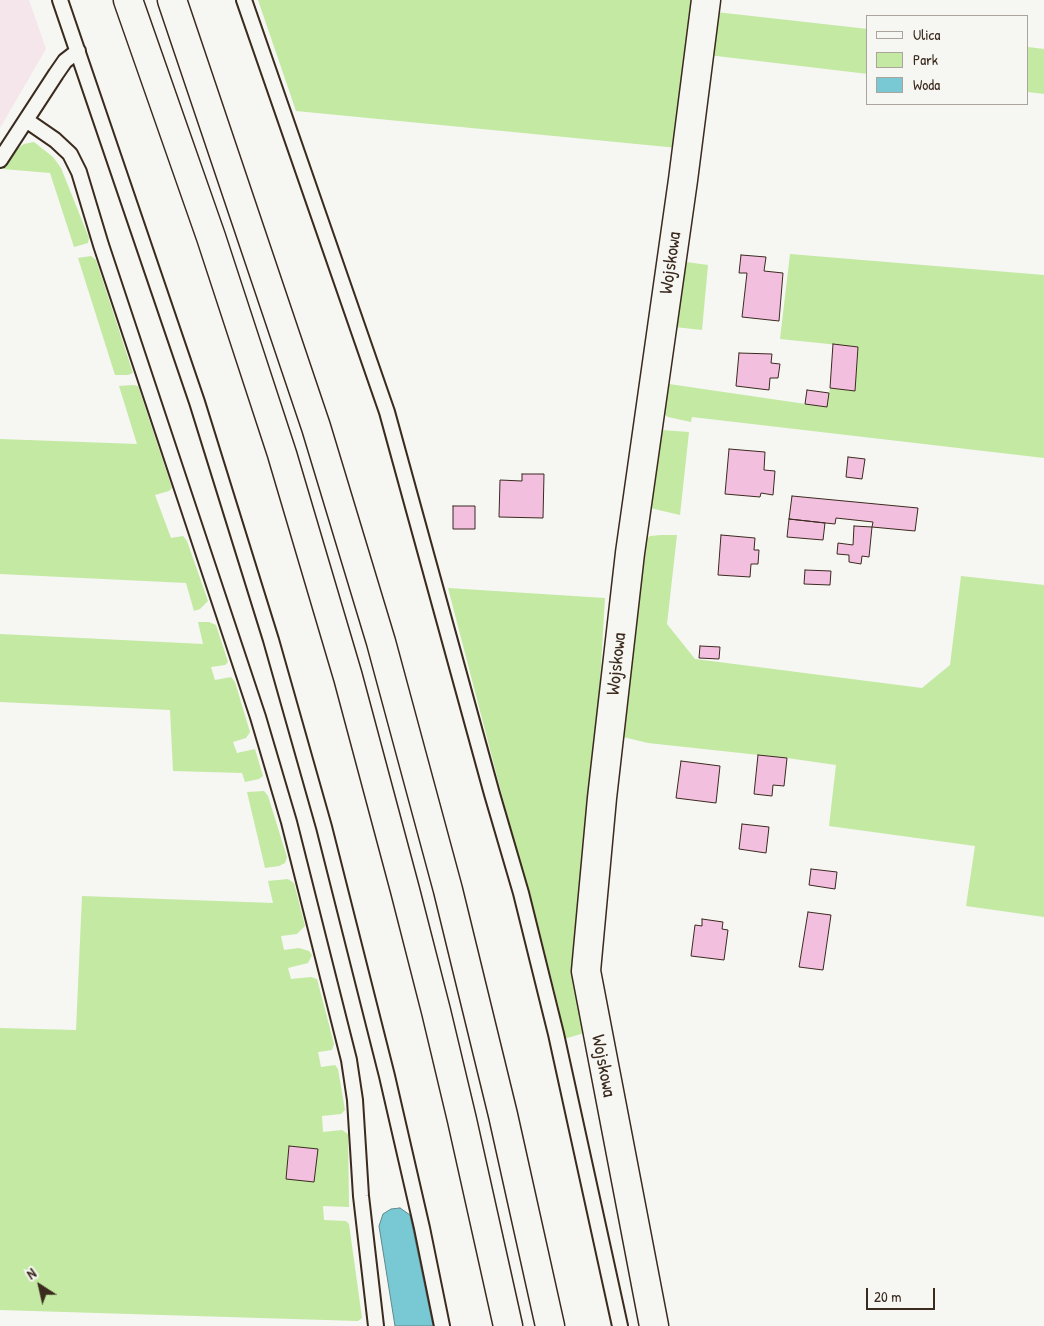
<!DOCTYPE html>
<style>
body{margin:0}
#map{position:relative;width:1044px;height:1326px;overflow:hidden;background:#f6f6f2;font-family:"Patrick Hand",sans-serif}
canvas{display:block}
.legend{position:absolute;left:866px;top:15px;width:162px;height:90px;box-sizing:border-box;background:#f6f6f2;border:1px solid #aba49d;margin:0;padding:6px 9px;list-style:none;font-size:15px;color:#3b2a1e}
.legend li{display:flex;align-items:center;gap:10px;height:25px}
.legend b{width:25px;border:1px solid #aba49d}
.north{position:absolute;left:15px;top:1261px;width:50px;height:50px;-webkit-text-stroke:4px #f6f6f2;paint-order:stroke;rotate:325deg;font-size:14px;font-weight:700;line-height:20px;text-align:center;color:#3b2a1e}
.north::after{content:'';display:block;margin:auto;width:18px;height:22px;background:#3b2a1e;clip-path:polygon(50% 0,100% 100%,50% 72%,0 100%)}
.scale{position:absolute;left:866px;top:1288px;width:69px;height:22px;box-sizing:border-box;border:2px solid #3b2a1e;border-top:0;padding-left:6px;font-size:15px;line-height:18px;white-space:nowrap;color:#3b2a1e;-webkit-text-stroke:4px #f6f6f2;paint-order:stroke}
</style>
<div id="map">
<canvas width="1044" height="1326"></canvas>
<ul class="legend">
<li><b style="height:6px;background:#f6f6f2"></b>Ulica</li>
<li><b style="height:14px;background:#c3e9a3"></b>Park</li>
<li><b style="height:14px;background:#79c9d4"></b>Woda</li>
</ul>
<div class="north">N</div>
<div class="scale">20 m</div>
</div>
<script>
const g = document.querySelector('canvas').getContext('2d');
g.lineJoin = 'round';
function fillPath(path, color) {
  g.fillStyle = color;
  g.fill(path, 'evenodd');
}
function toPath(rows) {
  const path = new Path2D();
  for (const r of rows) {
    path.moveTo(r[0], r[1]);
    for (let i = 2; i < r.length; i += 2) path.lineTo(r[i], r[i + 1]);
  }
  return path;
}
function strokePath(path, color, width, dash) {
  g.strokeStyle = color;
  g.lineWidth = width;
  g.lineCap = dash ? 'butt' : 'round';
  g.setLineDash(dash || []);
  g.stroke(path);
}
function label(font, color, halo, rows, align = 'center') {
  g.font = font + ' "Patrick Hand",sans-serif';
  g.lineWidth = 4.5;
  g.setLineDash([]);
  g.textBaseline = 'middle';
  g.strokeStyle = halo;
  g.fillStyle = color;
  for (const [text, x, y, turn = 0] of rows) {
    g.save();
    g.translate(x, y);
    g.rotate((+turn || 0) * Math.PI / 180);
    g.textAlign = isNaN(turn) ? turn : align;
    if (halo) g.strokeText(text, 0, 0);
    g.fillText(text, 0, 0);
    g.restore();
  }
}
fillPath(toPath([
 [0,0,29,0,46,49,0,128]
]), '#f5e6ec');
fillPath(toPath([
 [258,0,696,0,678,148,296,111],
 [716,12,868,29,868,74,708,55],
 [1028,47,1044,49,1044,94,1028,92],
 [34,142,53,157,61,168,89,238,88,243,74,247,50,173,3,169,13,152,24,144],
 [790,254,1044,275,1044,458,692,417,691,422,668,417,664,414,673,345,669,384,826,407,830,388,855,391,858,347,780,339],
 [91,256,96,260,133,373,128,375,115,375,78,258],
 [686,262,708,265,702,330,675,327,681,263],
 [133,385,138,386,172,488,169,491,155,495,171,538,183,536,187,541,208,601,200,609,194,611,186,583,0,574,0,439,137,444,119,386],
 [662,430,689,432,680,515,650,508,657,431],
 [661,535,677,535,667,624,695,659,922,688,950,665,961,576,1044,585,1044,917,966,906,975,846,829,826,836,765,787,758,648,743,623,737,620,729,642,541,650,536],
 [448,588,605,598,594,784,584,1033,564,1039,559,1008,542,942,510,826],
 [198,622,209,622,216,625,228,662,225,665,211,667,215,680,231,677,235,682,250,732,246,738,233,742,237,753,255,749,263,776,259,779,245,782,242,773,173,771,170,710,0,702,0,634,203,644],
 [264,791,268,796,287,857,285,863,279,866,265,868,247,792],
 [288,879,294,883,305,926,297,934,281,936,284,950,299,948,309,951,312,955,308,963,288,968,291,979,311,977,317,979,334,1044,332,1050,318,1052,321,1067,335,1065,338,1069,345,1110,341,1114,322,1116,323,1132,342,1130,348,1134,349,1207,323,1206,324,1220,346,1221,349,1224,362,1318,358,1321,0,1310,0,1028,76,1030,82,896,273,903,268,881]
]), '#c3e9a3');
const water = toPath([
 [400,1208,410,1215,433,1326,395,1326,379,1226,383,1214,391,1209,400,1208]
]);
fillPath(water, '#79c9d4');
strokePath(water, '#60898b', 1);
const building = toPath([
 [741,255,766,257,764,271,783,273,779,321,742,317,747,273,739,273,741,255],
 [833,344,858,347,855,391,830,388,833,344],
 [739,353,772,354,771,363,780,364,778,378,770,378,769,390,736,386,739,353],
 [807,390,829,393,827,407,805,404,807,390],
 [729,449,765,452,764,470,775,471,773,495,761,493,760,497,725,494,729,449],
 [848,457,865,459,862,479,846,477,848,457],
 [522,474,544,474,543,518,499,517,500,480,522,481,522,474],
 [792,496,918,508,915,531,872,527,873,522,836,518,835,524,789,519,792,496],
 [453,506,475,506,475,529,453,529,453,506],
 [789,519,825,523,823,540,787,537,789,519],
 [854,526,872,527,869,557,862,556,861,564,849,562,849,555,837,554,838,543,853,545,854,526],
 [721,535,755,538,754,550,759,550,758,564,751,564,750,577,718,575,721,535],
 [805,570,831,571,830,585,804,584,805,570],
 [700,646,720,647,719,659,699,658,700,646],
 [758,755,787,758,784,786,773,785,772,796,754,794,758,755],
 [681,761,720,766,716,803,676,798,681,761],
 [742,824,769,827,766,853,739,849,742,824],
 [811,869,837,872,835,889,809,885,811,869],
 [808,912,831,915,823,970,799,967,808,912],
 [702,919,723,922,722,929,728,930,724,960,691,956,695,925,702,926,702,919],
 [289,1146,318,1149,314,1182,286,1179,289,1146]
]);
fillPath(building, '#f2bfde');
strokePath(building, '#3b2a1e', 1);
const lane = toPath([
 [60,0,197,402,271,640,324,827,387,1076,422,1228,442,1326],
 [244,0,387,412,492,794,521,893,556,1034,620,1326],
 [26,120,55,140,70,154,79,172,101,245,258,717,289,822,349,1060,355,1100,361,1196,376,1326],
 [0,160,56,74,65,61,78,51]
]);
const street = toPath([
 [654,1326,586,971,602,798,630,553,683,180,706,0]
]);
const highway = toPath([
 [128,0,211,237,282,454,348,677,405,890,436,1011,462,1120,508,1326],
 [172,0,316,427,381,642,448,890,503,1115,550,1326]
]);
strokePath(lane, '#3b2a1e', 18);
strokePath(street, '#3b2a1e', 31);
strokePath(highway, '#3b2a1e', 31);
strokePath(lane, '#f6f6f2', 14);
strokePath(street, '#f6f6f2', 28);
strokePath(highway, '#f6f6f2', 28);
label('19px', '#3b2a1e', '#f6f6f2', [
 ["Wojskowa",671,263,-82],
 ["Wojskowa",617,664,-84],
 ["Wojskowa",603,1066,79]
]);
</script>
